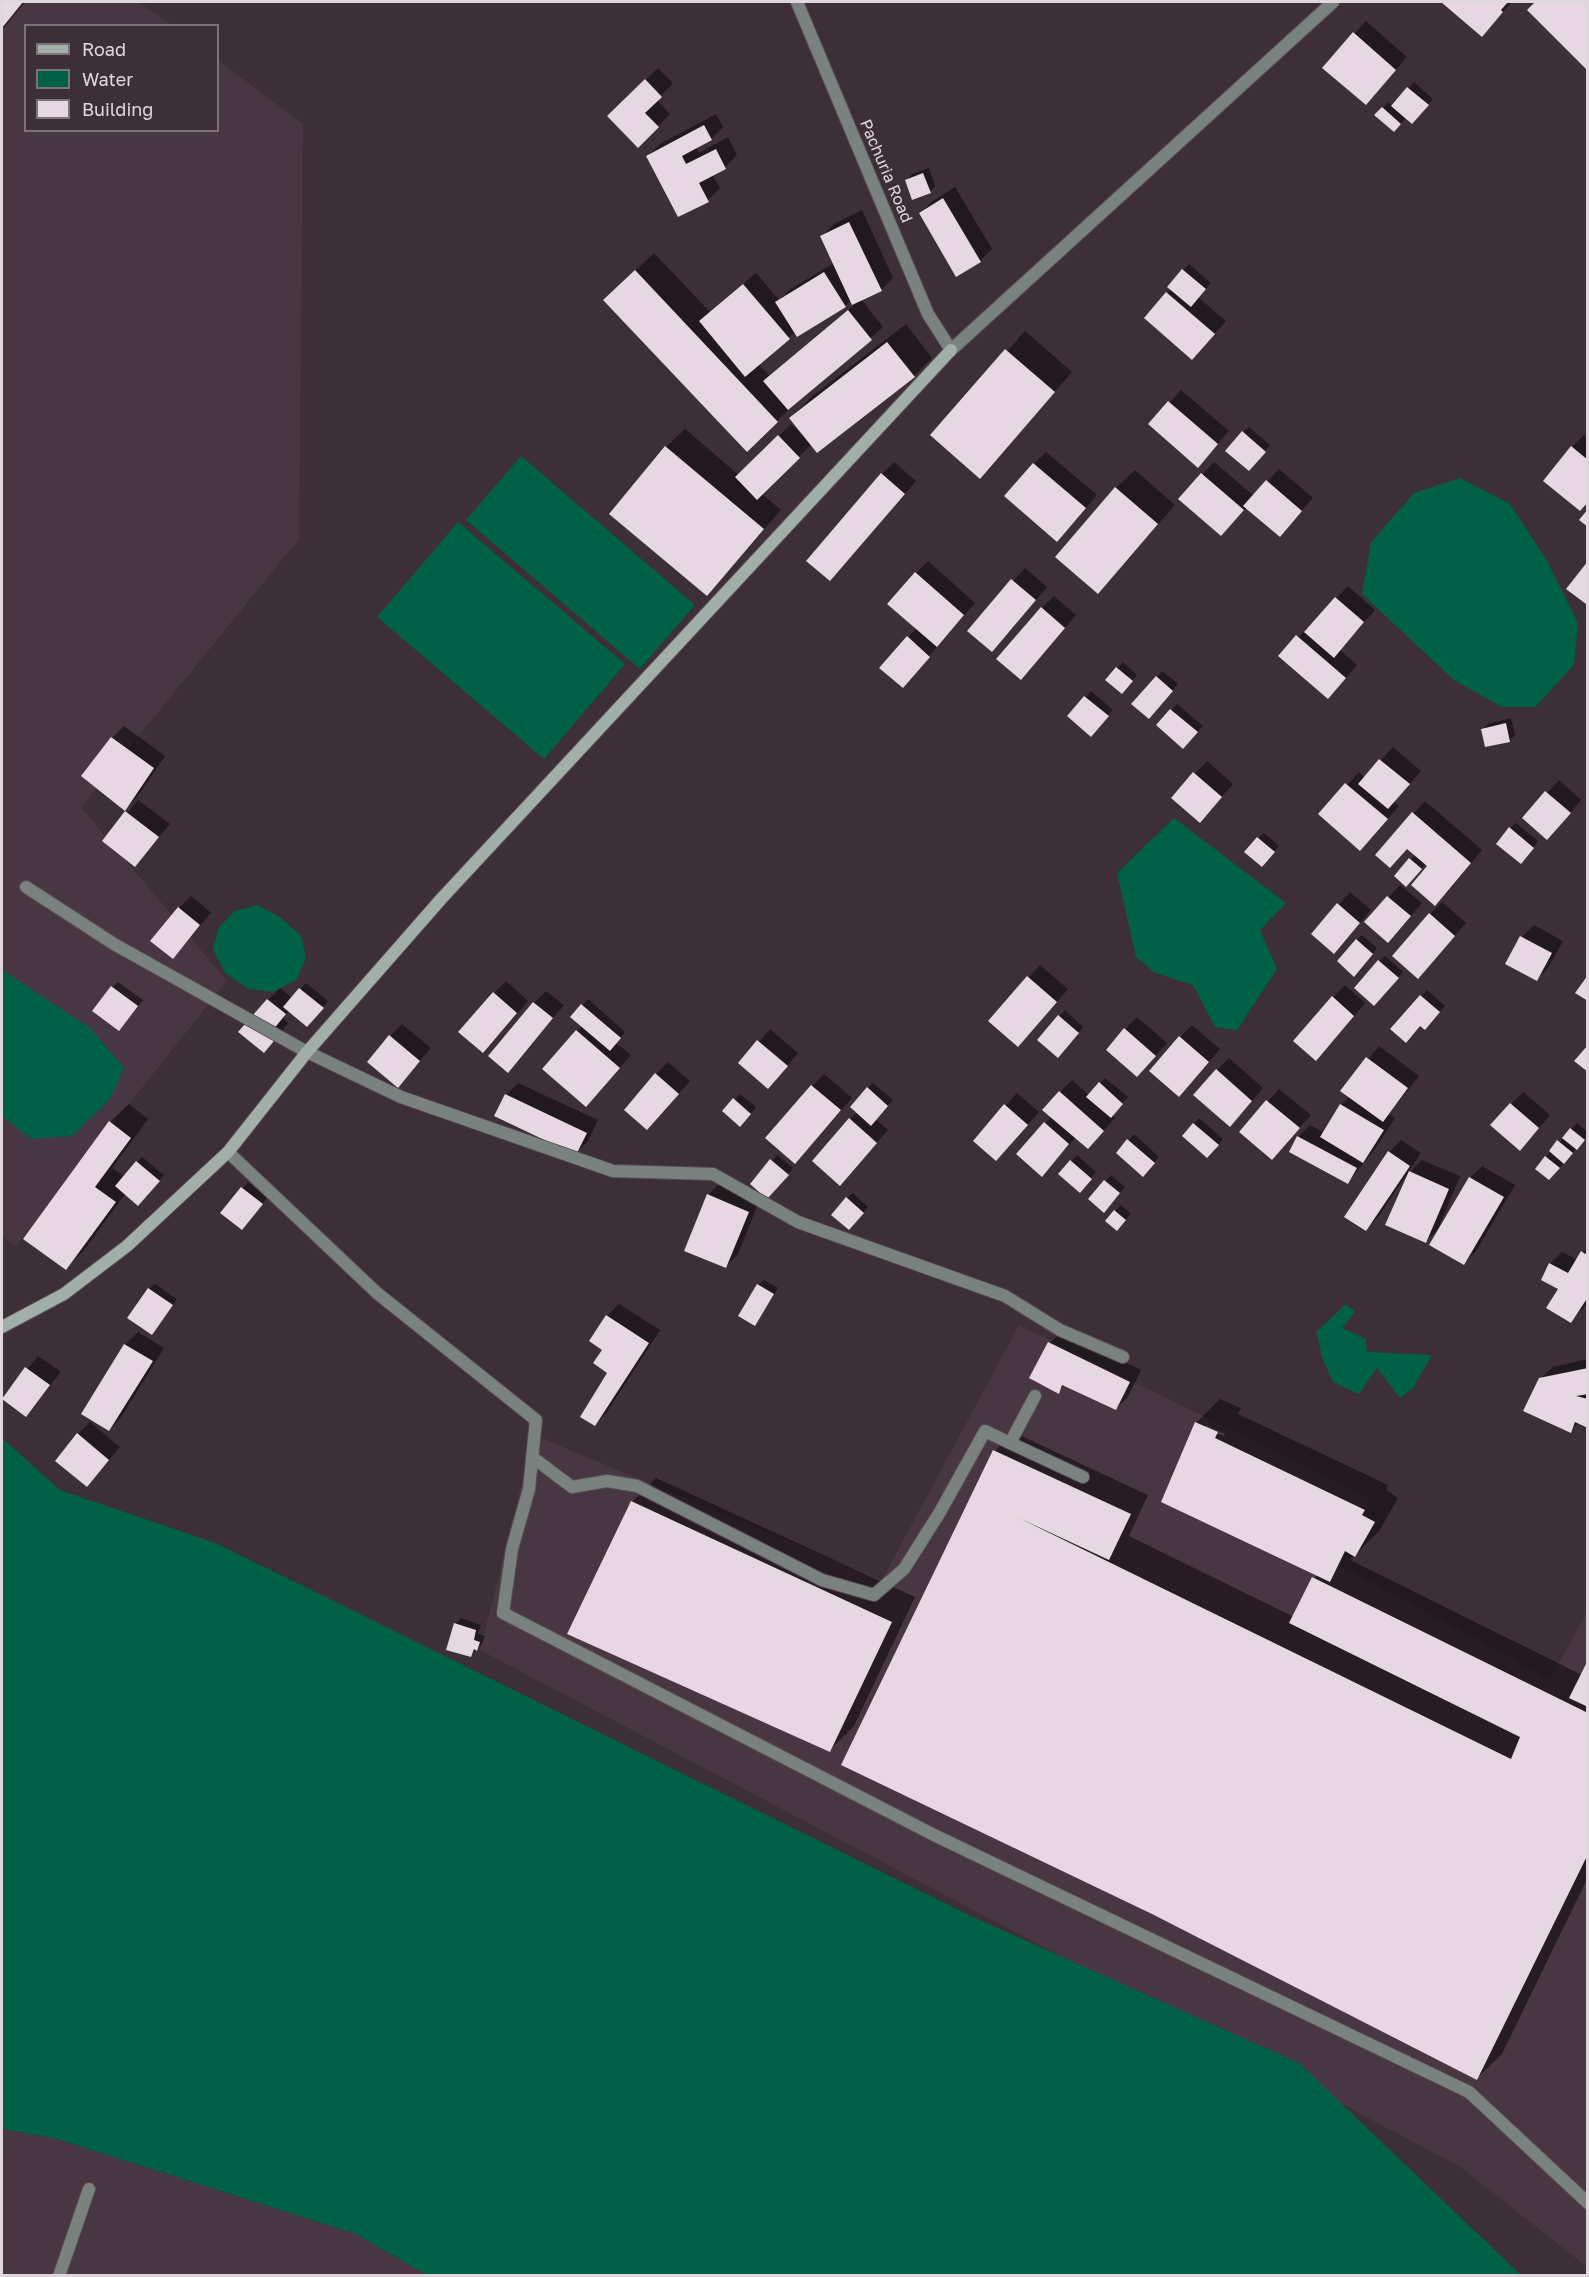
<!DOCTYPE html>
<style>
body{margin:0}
#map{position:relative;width:1589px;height:2277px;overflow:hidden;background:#3c2f37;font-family:"Golos Text",sans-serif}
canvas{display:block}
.frame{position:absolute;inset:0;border:3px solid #e0d7dd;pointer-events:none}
.legend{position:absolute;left:24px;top:24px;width:195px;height:108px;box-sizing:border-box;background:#3c2f37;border:2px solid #7e7279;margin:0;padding:8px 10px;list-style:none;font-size:18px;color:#e0d7dd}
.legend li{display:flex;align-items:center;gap:12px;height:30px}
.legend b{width:30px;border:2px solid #7e7279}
</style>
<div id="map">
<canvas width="1589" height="2277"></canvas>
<div class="frame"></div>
<ul class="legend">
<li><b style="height:8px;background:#a2afa9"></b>Road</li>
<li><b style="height:16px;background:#016147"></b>Water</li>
<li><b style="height:16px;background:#e7d7e2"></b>Building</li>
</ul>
</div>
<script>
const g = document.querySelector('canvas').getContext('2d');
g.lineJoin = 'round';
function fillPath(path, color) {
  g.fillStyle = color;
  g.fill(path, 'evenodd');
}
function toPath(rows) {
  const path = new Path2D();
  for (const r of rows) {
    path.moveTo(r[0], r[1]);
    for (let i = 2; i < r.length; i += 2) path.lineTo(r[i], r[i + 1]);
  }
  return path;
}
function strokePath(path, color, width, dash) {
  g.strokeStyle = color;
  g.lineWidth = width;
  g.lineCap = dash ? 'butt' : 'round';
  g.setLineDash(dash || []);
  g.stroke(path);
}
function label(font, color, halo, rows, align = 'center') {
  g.font = font + ' "Golos Text",sans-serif';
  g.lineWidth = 6;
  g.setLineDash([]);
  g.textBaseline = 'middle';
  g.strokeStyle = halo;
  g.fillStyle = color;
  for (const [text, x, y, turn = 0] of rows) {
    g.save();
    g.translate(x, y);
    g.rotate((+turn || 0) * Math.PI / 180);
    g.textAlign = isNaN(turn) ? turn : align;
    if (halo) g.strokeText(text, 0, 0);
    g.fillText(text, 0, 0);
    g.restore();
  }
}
fillPath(toPath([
 [2,2,139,2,171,25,26,26,26,130,218,130,218,60,303,124,299,539,81,807,227,981,16,1246,2,1237],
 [1019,1325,1370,1499,1340,1565,1550,1679,1587,1612,1587,2267,1459,2166,480,1650,534,1435,882,1580],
 [2,2129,54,2138,356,2234,427,2275,2,2275]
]), '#493643');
fillPath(toPath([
 [521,456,695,605,640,669,466,520],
 [1460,478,1510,504,1546,559,1578,623,1574,665,1535,707,1502,707,1454,680,1362,594,1371,542,1414,493],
 [458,522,625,664,544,759,377,617],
 [1174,818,1286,903,1260,930,1277,969,1237,1030,1215,1027,1193,985,1155,973,1136,957,1117,873],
 [257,905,280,917,301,936,306,958,296,980,273,992,249,989,225,973,213,949,219,927,235,911],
 [2,970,90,1028,124,1068,110,1099,72,1136,31,1139,2,1116],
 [1346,1304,1355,1312,1342,1328,1366,1339,1367,1352,1432,1355,1413,1388,1400,1398,1377,1368,1359,1394,1333,1382,1323,1360,1316,1332],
 [2,1438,60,1490,218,1544,973,1917,1299,2063,1521,2275,427,2275,356,2234,54,2138,2,2129]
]), '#016147');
fillPath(toPath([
 [2,2,25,2,2,30],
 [1443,2,1512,2,1482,35],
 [1538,2,1588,2,1588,68,1529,10],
 [1366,21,1407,57,1366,103,1354,34],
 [658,68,673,83,657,100,670,114,638,146,609,116],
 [1414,82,1433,99,1418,116,1406,117,1400,125,1383,108,1388,102,1393,106],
 [716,114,723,127,711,139,696,147,699,153,728,137,737,155,725,167,712,174,720,188,708,200,648,156,660,144],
 [929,168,935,186,930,192,907,180,912,174],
 [955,187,992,249,980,261,920,213,933,201],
 [862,210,893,278,881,290,861,299,883,327,795,403,777,421,623,282,654,253,710,312,756,273,779,300,789,290,834,263,822,236,834,224],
 [851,300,854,305,770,376,758,364,796,331,845,306],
 [1189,264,1211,283,1198,297,1226,321,1192,358,1167,293,1172,289,1169,286],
 [906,324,932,358,914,376,812,444,761,493,781,510,707,594,666,447,685,429,739,475,791,424,802,435,803,434,791,418,809,399],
 [1025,331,1072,372,980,477,933,435],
 [1181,390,1229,431,1198,466,1150,424],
 [1249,427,1270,445,1255,463,1243,432],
 [1584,435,1588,438,1588,502,1572,447],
 [1046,452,1097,495,1069,528,1034,464],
 [894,462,916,481,842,567,882,474],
 [1214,462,1254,496,1279,469,1313,498,1291,523,1247,507,1233,522,1180,499],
 [1135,470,1175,505,1098,592,1116,488],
 [928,561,975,603,903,686,908,637,917,628,916,573],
 [1025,568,1047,587,1004,638,969,630],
 [1348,586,1375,610,1340,650,1357,665,1340,685,1280,656],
 [1054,596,1076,615,1021,678,1042,608],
 [1123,662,1137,675,1127,687,1107,680],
 [1162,671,1178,684,1155,711,1157,677],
 [1091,691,1113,710,1096,729,1069,716],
 [1177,704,1203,726,1189,742,1158,725],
 [1511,718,1515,735,1510,740,1483,729,1488,724],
 [124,726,165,756,137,797,125,809,112,738],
 [1393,747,1421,771,1394,802,1399,806,1372,837,1320,814,1359,772,1365,778],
 [1207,761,1233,784,1200,821,1173,798],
 [1559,780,1581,800,1559,826,1524,818],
 [138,800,170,824,135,865,104,841],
 [1425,801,1482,850,1447,892,1426,863,1412,879,1396,876,1416,854,1408,847,1377,854],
 [1516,823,1538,841,1526,857,1510,828],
 [1264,833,1279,846,1267,860,1258,838],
 [1400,885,1422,903,1400,929,1366,922],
 [1350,892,1371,910,1346,940,1313,934],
 [191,896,211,913,173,957,179,908],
 [1442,902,1466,923,1418,977,1430,914],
 [1534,925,1563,941,1548,968,1536,980,1522,937],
 [1362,935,1377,948,1360,969,1357,940],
 [1385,956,1403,972,1380,998,1379,961],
 [1040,965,1068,989,1030,1033,990,1021],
 [506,981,528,1001,495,1039,494,993],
 [118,982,143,1000,124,1023,112,987],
 [306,983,328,1001,313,1020,289,1011,283,1018,288,1023,276,1039,268,1000,280,988,292,998],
 [1345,985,1365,1003,1328,1047,1333,997],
 [1427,990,1445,1006,1431,1022,1392,1029],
 [546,991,564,1005,508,1071,534,1003],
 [588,999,625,1032,616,1043,631,1055,598,1093,577,1031,582,1026,572,1017],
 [1065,1010,1083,1027,1063,1051,1039,1040],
 [1137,1017,1167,1043,1149,1063,1125,1029],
 [402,1024,431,1048,397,1086,390,1036],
 [1192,1025,1220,1049,1191,1082,1180,1037],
 [770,1029,798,1053,780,1075,740,1063],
 [1379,1046,1419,1076,1389,1114,1395,1118,1375,1149,1348,1182,1298,1137,1310,1125,1325,1133,1341,1105,1350,1096,1343,1090],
 [1229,1058,1263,1088,1242,1113,1217,1070],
 [668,1062,690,1081,659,1116,656,1074],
 [824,1074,852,1098,795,1162,812,1086],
 [1105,1078,1128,1097,1112,1115,1115,1118,1100,1135,1076,1137,1053,1162,1018,1154,1052,1116,1060,1092,1072,1080,1089,1095],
 [518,1083,598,1120,588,1141,576,1153,506,1095],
 [873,1083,893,1100,875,1119,888,1130,852,1171,850,1119,857,1112,868,1088],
 [1279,1089,1311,1115,1272,1158,1241,1132],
 [1523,1092,1550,1115,1532,1136,1511,1104],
 [1017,1093,1039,1112,996,1159,975,1141],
 [740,1094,756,1107,746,1119,724,1111],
 [129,1104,148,1119,112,1168,124,1176,142,1157,164,1175,144,1199,125,1194,84,1250,65,1269,110,1122],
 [1199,1118,1223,1139,1213,1151,1194,1124],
 [1577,1123,1588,1132,1588,1135,1555,1173,1546,1157],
 [1134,1134,1159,1157,1149,1169,1118,1153],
 [1401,1140,1421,1153,1378,1217,1365,1229,1389,1152],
 [777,1155,793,1168,773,1192,752,1184],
 [1077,1155,1096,1172,1085,1185,1060,1174],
 [1422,1160,1460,1176,1438,1229,1426,1241,1410,1172],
 [1482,1166,1515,1185,1476,1251,1464,1263,1470,1178],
 [1111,1175,1125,1187,1109,1205,1090,1199],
 [248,1182,267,1198,247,1223,222,1213],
 [720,1183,760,1199,738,1254,725,1267,708,1195],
 [853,1193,868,1207,855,1223,847,1198],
 [1121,1205,1131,1214,1122,1223,1107,1221],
 [1588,1247,1588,1302,1571,1321,1550,1264,1562,1252,1578,1260],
 [764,1280,778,1288,755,1325,758,1285],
 [155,1284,177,1299,152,1333,149,1289],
 [619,1304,660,1330,607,1412,595,1424,609,1372,604,1349,607,1316],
 [1062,1331,1141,1370,1128,1397,1116,1409,1065,1385,1058,1392,1050,1343],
 [138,1332,164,1348,121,1417,109,1430,83,1414,126,1344],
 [38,1356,61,1372,26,1415,4,1398],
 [1588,1359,1588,1426,1579,1422,1570,1431,1540,1379,1553,1367],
 [1220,1399,1241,1408,1238,1414,1388,1485,1386,1490,1398,1498,1379,1531,1350,1560,1582,1675,1588,1663,1588,1877,1502,2054,1477,2078,1152,1913,843,1764,995,1451,1013,1432,1148,1495,1129,1536,1294,1617,1317,1574,1196,1423],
 [1205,1425,1225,1434,1224,1436,1205,1429],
 [90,1422,120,1447,87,1485,78,1434],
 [656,1478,915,1597,854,1726,830,1750,632,1502],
 [461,1618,481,1625,478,1634,485,1636,482,1644,471,1655,455,1624]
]), '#0007');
fillPath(toPath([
 [2,2,23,2,2,28],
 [1441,2,1508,2,1501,10,1503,12,1482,37],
 [1535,2,1588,2,1588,71,1527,10],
 [1353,32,1396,70,1366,105,1322,68],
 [645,79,662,97,645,113,659,127,638,148,607,116],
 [1407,87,1429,105,1412,124,1391,106],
 [1382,107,1401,124,1394,132,1374,115],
 [704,125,712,140,682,156,686,164,716,149,726,169,699,183,709,202,678,217,646,156],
 [923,173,931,193,912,200,905,180],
 [943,198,981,262,956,277,919,213],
 [849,222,882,291,852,305,820,236],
 [1182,269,1206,289,1191,307,1167,287],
 [635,270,778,422,747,452,603,300],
 [824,272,846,307,797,337,775,302],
 [743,284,790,339,745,377,699,321],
 [1166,292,1215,334,1192,360,1144,318],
 [848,310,872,340,788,410,763,381],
 [887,342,915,377,817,453,789,418],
 [1005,349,1055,392,980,479,930,435],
 [1168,401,1218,444,1198,468,1148,424],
 [1242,431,1266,452,1249,471,1225,451],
 [778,435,800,458,757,500,735,477],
 [665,446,764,529,707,596,609,514],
 [1571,446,1588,460,1588,502,1580,511,1543,481],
 [1033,463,1086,508,1057,542,1004,496],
 [881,473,905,494,830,581,806,561],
 [1201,473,1244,510,1221,536,1178,499],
 [1266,480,1302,511,1280,537,1243,506],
 [1115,487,1158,524,1098,594,1055,557],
 [1588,509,1588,527,1579,520],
 [1588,561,1588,601,1586,604,1566,589],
 [915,572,964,615,937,647,887,604],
 [1011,579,1036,600,992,652,967,631],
 [1335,597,1364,622,1334,658,1304,632],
 [1041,607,1065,628,1021,680,996,659],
 [1296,635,1346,678,1328,699,1278,656],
 [907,636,930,657,903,688,879,668],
 [1116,667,1133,681,1122,694,1105,680],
 [1156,676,1173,691,1149,719,1131,704],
 [1084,696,1109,716,1091,737,1067,716],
 [1170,709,1198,732,1183,749,1156,725],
 [1506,723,1510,742,1485,747,1481,729],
 [111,737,154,768,125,811,81,776],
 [1379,759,1410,784,1388,809,1358,784],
 [1193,772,1222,797,1200,823,1171,798],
 [1345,783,1388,819,1360,851,1318,814],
 [1545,791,1571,813,1547,840,1522,818],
 [125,811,159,837,135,867,102,841],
 [1412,812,1471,863,1435,906,1411,885,1427,866,1407,849,1390,868,1375,855],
 [1509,827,1534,848,1521,864,1496,844],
 [1257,837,1275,852,1262,867,1244,852],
 [1409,858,1422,869,1406,887,1394,876],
 [1387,896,1411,916,1388,943,1364,922],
 [1337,903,1360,923,1334,954,1311,934],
 [178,907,200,925,173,959,150,941],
 [1429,913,1455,936,1418,979,1392,956],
 [1520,936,1552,953,1537,981,1505,964],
 [1356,939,1373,954,1354,977,1337,961],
 [1378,960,1399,978,1374,1006,1354,988],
 [1588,975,1588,1001,1575,993],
 [1027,976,1057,1002,1018,1047,988,1021],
 [111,986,138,1006,119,1031,92,1011],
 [299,988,324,1008,307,1027,283,1007],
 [493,992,517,1013,483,1053,458,1032],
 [1420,995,1440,1012,1425,1030,1420,1026,1406,1043,1390,1029],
 [1332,996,1354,1016,1316,1061,1293,1041],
 [267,999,286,1014,272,1031,278,1036,264,1053,238,1032],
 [533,1002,553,1018,508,1073,488,1056],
 [581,1004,621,1038,610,1051,570,1017],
 [1058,1015,1079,1033,1058,1058,1037,1040],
 [1124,1028,1156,1056,1137,1077,1106,1050],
 [576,1030,620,1068,586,1107,542,1069],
 [389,1035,420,1061,398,1088,367,1062],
 [1179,1036,1209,1062,1179,1097,1149,1071],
 [757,1040,788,1066,768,1089,738,1063],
 [1588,1045,1588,1072,1574,1061],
 [1366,1057,1408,1088,1383,1122,1340,1091],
 [1216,1069,1252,1101,1230,1127,1193,1095],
 [655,1073,679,1094,647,1130,624,1110],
 [1099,1082,1123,1104,1111,1118,1086,1097],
 [811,1085,841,1110,795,1164,765,1138],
 [867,1087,888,1106,871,1126,850,1107],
 [1059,1091,1104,1131,1088,1149,1042,1110],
 [505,1094,587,1133,576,1155,494,1116],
 [733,1098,751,1114,740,1127,722,1111],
 [1266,1100,1300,1128,1272,1160,1239,1132],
 [1510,1103,1539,1128,1520,1151,1490,1125],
 [1004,1104,1028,1125,996,1161,973,1141],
 [1340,1104,1384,1130,1363,1163,1320,1137],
 [849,1118,877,1143,840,1186,812,1161],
 [109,1121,131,1138,95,1187,116,1202,66,1270,23,1239],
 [1044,1122,1069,1144,1042,1177,1016,1154],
 [1193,1123,1219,1145,1207,1158,1182,1136],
 [1570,1128,1585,1140,1577,1150,1562,1138],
 [1297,1136,1357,1168,1348,1184,1289,1152],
 [1127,1139,1155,1163,1143,1177,1116,1153],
 [1557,1140,1573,1153,1564,1164,1549,1151],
 [1388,1151,1410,1166,1366,1231,1344,1217],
 [1545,1156,1560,1168,1549,1180,1535,1169],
 [770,1159,789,1175,767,1199,750,1184],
 [1070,1160,1092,1179,1080,1193,1058,1174],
 [136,1161,160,1181,138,1206,115,1186],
 [1409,1171,1449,1189,1426,1243,1385,1225],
 [1469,1177,1504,1197,1464,1265,1429,1245],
 [1104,1180,1120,1193,1104,1213,1088,1199],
 [241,1187,263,1204,242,1230,220,1213],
 [707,1194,749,1212,726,1268,684,1251],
 [846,1197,864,1213,849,1230,831,1215],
 [1114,1210,1126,1220,1117,1231,1105,1221],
 [1581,1251,1585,1254,1588,1251,1588,1297,1571,1323,1546,1308,1558,1289,1541,1280,1549,1263,1568,1273],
 [757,1284,774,1294,755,1326,738,1316],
 [148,1288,173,1305,152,1335,127,1318],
 [606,1315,649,1343,595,1426,580,1417,607,1373,593,1363,602,1350,589,1341],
 [1048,1342,1130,1382,1116,1410,1062,1385,1059,1394,1029,1378],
 [124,1344,153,1361,109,1431,81,1414],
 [25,1367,50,1385,26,1417,2,1399],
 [1588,1368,1588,1394,1576,1396,1588,1399,1588,1428,1575,1422,1571,1433,1523,1411,1539,1378],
 [1195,1422,1218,1432,1215,1438,1365,1510,1362,1515,1375,1522,1355,1557,1345,1551,1330,1582,1161,1502],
 [77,1433,109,1460,87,1487,55,1461],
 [993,1450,1131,1514,1109,1560,1019,1518,1511,1759,1520,1737,1289,1623,1312,1577,1588,1713,1588,1854,1477,2080,1152,1914,841,1765],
 [631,1501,892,1622,830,1752,567,1634],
 [454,1623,476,1630,474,1640,480,1642,477,1651,474,1649,471,1657,446,1650],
 [1588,1660,1588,1707,1569,1698]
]), '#e7d7e2');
const street = toPath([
 [797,2,928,314,951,350,1333,2],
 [26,887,114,944,307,1052,401,1097,613,1171,713,1174,798,1222,1005,1296,1060,1330,1123,1357],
 [228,1152,377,1293,536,1420,529,1489,512,1549,503,1613,934,1835,1469,2092,1588,2203],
 [1010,1443,1083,1477],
 [532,1457,572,1487,607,1481,637,1486,822,1580,874,1595,904,1569,940,1512,985,1431,1010,1443,1035,1396],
 [59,2276,89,2189]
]);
const secondary = toPath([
 [2,1327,64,1294,127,1246,228,1152,307,1052,442,898,951,350]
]);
strokePath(street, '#5a4d55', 14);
strokePath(secondary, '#5a4d55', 14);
strokePath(street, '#7a827f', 12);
strokePath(secondary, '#a2afa9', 12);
label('16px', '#e0d7dd', '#3c2f37', [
 ["Pachuria Road",886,171,67]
]);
</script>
